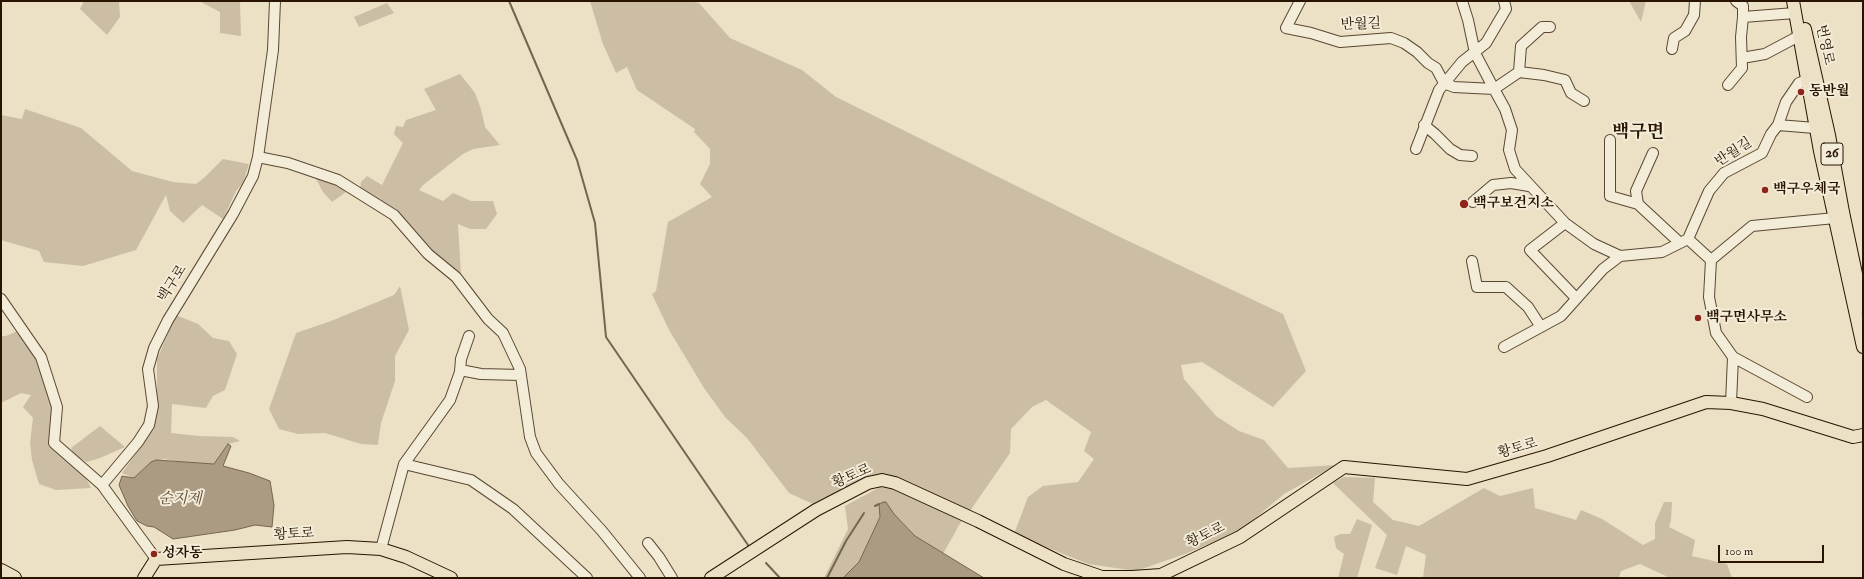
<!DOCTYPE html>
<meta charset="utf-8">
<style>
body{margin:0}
#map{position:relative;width:1864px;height:579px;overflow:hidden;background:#ece1c5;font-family:"IM FELL Double Pica",serif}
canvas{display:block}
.frame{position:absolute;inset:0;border:2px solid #291401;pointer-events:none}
.scale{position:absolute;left:1718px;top:545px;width:106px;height:18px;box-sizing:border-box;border:2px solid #291401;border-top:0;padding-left:5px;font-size:12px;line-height:14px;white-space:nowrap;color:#291401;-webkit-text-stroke:3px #f3ecd9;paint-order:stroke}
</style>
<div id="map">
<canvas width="1864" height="579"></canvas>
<div class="frame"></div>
<div class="scale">100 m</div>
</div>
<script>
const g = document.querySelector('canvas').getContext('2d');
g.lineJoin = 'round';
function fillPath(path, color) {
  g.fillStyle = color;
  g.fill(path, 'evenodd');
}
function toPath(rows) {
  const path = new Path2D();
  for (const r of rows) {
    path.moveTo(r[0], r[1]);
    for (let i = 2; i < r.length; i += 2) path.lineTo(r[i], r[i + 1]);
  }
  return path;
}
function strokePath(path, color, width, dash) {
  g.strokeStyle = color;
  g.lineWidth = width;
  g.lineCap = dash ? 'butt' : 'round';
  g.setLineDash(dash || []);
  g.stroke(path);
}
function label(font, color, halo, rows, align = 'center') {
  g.font = font + ' "IM FELL Double Pica","Noto Serif KR",serif';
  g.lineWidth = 4;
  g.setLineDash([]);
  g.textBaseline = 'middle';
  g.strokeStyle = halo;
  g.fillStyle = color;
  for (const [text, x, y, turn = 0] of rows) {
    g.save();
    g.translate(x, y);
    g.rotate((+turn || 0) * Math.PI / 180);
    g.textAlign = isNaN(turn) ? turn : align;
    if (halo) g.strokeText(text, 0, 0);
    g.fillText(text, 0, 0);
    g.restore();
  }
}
fillPath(toPath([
 [84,1,119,1,120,17,107,35,80,9],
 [199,1,240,1,241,36,220,33,220,12],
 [590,1,692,1,699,3,730,38,802,70,836,97,1122,238,1283,314,1306,371,1273,407,1202,362,1181,365,1184,379,1216,416,1239,431,1264,440,1288,468,1336,465,1284,494,1240,531,1185,554,1136,571,1088,564,1014,534,1028,497,1043,486,1078,482,1094,459,1084,451,1091,432,1046,400,1032,407,1011,429,1010,453,970,511,866,477,815,505,789,493,747,438,725,417,704,388,669,330,652,294,656,291,668,222,712,197,700,184,710,164,710,149,694,132,695,129,637,90,627,67,616,73,603,44],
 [1629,1,1646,1,1641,22],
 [387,3,394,13,359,27,354,17],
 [460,74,475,93,481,109,485,127,500,145,473,149,463,154,423,185,419,190,443,201,453,193,471,201,493,201,497,214,486,229,470,229,458,224,461,274,360,190,361,182,367,176,382,185,403,143,394,134,396,126,403,127,406,120,436,110,424,89],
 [25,109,81,128,132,171,173,182,196,184,204,178,223,159,249,164,243,183,236,191,223,219,202,205,183,223,170,211,166,195,136,250,83,266,44,262,39,251,1,240,1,115,22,119],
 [315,177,334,183,346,192,332,202,323,192],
 [400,286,409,330,395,356,395,381,381,423,378,445,361,444,325,433,298,434,279,429,269,409,296,333,331,321,394,295],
 [176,315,198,324,213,338,229,341,237,354,225,390,213,396,206,408,172,404,171,433,199,436,233,437,240,441,228,444,215,464,185,463,164,459,151,462,134,478,122,473,145,441,157,413,157,359],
 [20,330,36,355,47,387,52,411,49,446,86,478,91,488,56,490,39,484,32,460,30,443,33,418,23,407,31,395,21,393,3,402,1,405,1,336,6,336],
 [100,426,125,447,100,458,87,462,74,455,71,448],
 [1344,477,1375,478,1373,502,1393,520,1419,526,1484,488,1500,496,1533,488,1535,508,1576,520,1581,510,1602,519,1643,545,1655,539,1655,523,1664,502,1672,502,1671,520,1669,527,1695,540,1692,556,1727,564,1732,578,1670,578,1640,564,1621,571,1619,578,1423,578,1426,555,1406,546,1397,575,1375,568,1387,535,1333,483],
 [880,487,897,490,962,520,943,554,915,536,894,514,886,502,879,504,880,517,859,562,843,578,824,578,848,529,845,506],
 [1357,519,1372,525,1357,578,1338,578,1344,554,1336,548,1334,537,1340,534,1350,534]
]), '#cbbea4');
const water = toPath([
 [228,444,231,446,223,466,249,473,270,481,274,505,272,527,255,525,235,530,173,539,154,527,147,526,137,521,128,506,119,485,122,476,134,478,151,462,156,460,214,464,228,444],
 [884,502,886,502,894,514,915,536,984,578,843,578,859,562,880,517,879,504,884,502]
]);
fillPath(water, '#aa9b82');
strokePath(water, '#76654e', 1);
strokePath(toPath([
 [509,1,577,160,595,223,606,337,750,548],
 [875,506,879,504],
 [766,563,780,578],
 [827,578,846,541,864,513]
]), '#76654e', 2);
const minor = toPath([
 [1300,1,1286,28,1311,33,1340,42,1391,38,1404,43,1417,52,1428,63,1436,68,1444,83,1454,87,1494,89,1505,109,1512,130,1509,150,1515,169,1565,223,1594,244,1620,256,1662,252,1688,239,1709,191,1724,173,1762,153,1771,134,1778,125,1815,128],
 [1462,1,1468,20,1475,53,1494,89,1519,72,1544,75,1565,80,1571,93,1584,101],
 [1736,1,1743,6,1743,17],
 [1672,49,1674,38,1685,31,1694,15,1695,1],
 [1742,58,1765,54,1799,36],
 [1519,72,1521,46,1542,27,1550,27],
 [1728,85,1742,68,1741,37,1743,17,1795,13],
 [1424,125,1435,134,1450,149,1460,155,1472,156],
 [1778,125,1786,102,1799,83,1807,80],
 [1610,140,1610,196,1638,204],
 [1416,149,1439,90,1462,62,1486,43,1506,9,1504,1],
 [1653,153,1636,191,1638,204,1680,243],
 [258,157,288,163,338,180,394,215,428,254,456,277,488,319,503,333,520,369,530,437,536,453,559,484,602,531,640,578],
 [1473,202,1493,185,1511,183,1529,186],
 [1565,223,1530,250,1576,298],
 [1688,239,1711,260],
 [1711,260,1709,297,1716,333,1733,357,1731,403],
 [1711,260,1752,226,1835,218,1840,215],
 [1472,261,1477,287,1506,287,1528,307,1541,327],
 [1,299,41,357,57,407,54,443,102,485],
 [1504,347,1561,316,1603,269,1620,256],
 [1733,357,1807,397],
 [460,370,481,374,521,375],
 [404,464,471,480,513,509,587,578],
 [648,543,659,557,672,578],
 [381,549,404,464,450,400,460,372,461,359,469,336],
 [156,559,102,485,138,442,149,425,153,406,148,369,154,348,168,320,233,214,253,176,258,157,273,50,275,1]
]);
const major = toPath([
 [1793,1,1820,151,1863,347],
 [1805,29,1829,135,1843,212,1863,307],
 [144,578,156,559,347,547,381,549,406,557,451,578],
 [711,578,816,510,868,483,882,480,895,483,978,521,1064,564,1102,577,1132,577,1161,575,1240,537,1344,467,1467,479,1547,456,1706,402,1731,403,1763,409,1853,437,1863,435]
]);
const highway = toPath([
 [1,571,14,578]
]);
strokePath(minor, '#5a4732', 12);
strokePath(major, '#291401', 14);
strokePath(highway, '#291401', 16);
strokePath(minor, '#f3ecd9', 10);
strokePath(major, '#ece1c5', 12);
strokePath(highway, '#ece1c5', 14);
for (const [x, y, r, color] of [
 [1801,92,4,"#8f2418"],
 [1765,190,4,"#8f2418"],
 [1464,204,5,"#8f2418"],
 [1698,318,4,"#8f2418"],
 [154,554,4,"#8f2418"]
]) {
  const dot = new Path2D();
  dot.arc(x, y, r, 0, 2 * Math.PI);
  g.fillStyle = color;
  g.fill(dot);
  strokePath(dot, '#f3ecd9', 1.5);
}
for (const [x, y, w] of [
 [1832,154,22]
]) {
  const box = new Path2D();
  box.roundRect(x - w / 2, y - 11, w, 22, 3);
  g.fillStyle = '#f3ecd9';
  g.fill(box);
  strokePath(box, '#291401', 1);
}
label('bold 13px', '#291401', null, [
 ["26",1832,154]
]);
label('14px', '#291401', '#f3ecd9', [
 ["반월길",1361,25,-2],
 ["번영로",1824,45,78],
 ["반월길",1734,153,-33],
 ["백구로",173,284,-58],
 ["황토로",1518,449,-16],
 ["황토로",852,477,-23],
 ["황토로",294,535,-3],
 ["황토로",1206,536,-26]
]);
label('bold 14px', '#291401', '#f3ecd9', [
 ["동반월",1809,92],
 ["백구우체국",1773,190],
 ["백구보건지소",1473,204],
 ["백구면사무소",1706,318],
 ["성자동",162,554]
], 'left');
label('italic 15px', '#5d4a35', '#f3ecd9', [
 ["순지제",180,500]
]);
label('bold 18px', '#291401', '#f3ecd9', [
 ["백구면",1638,133]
]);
</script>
